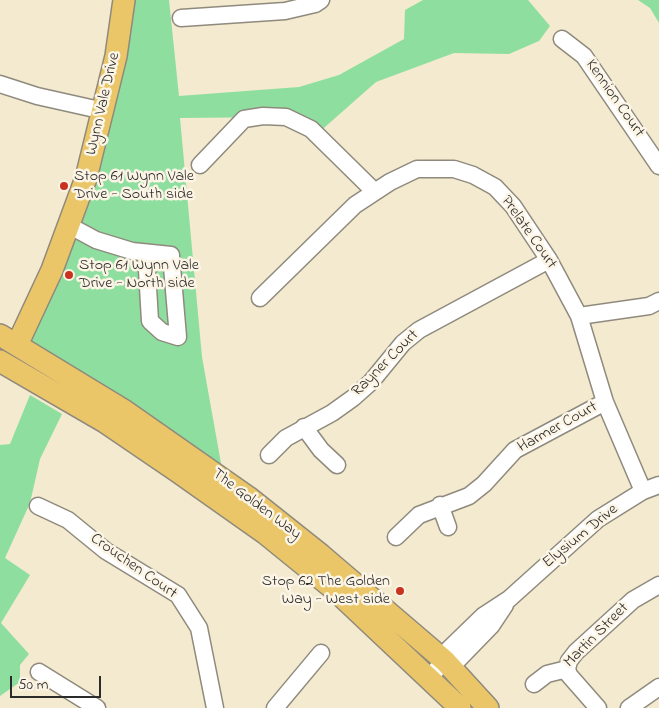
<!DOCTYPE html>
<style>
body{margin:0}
#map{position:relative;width:659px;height:708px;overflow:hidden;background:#f3eacf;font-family:"Indie Flower",sans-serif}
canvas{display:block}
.scale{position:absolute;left:10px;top:676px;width:91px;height:22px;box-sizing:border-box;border:2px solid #2b2b2b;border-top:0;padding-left:6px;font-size:15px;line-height:18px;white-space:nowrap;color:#2b2b2b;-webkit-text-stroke:4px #fcf5e5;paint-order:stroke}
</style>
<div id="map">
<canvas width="659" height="708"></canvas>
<div class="scale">50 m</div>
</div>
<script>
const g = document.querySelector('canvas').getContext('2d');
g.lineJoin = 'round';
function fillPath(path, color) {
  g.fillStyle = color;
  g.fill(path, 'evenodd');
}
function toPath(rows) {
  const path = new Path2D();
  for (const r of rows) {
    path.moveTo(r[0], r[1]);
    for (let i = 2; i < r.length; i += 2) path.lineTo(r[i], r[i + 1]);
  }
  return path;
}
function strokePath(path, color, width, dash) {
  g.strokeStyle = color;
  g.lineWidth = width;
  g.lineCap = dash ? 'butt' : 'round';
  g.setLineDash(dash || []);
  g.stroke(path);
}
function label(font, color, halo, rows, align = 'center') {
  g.font = font + ' "Indie Flower",sans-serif';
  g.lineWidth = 5;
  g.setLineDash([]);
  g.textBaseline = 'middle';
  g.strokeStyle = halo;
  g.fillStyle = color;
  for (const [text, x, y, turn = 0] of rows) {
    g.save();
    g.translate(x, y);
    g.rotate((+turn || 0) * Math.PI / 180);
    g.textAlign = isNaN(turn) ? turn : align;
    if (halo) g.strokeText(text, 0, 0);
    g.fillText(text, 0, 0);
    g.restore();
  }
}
fillPath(toPath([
 [123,0,169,0,179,96,299,87,339,75,404,39,405,10,423,0,528,0,550,26,539,41,509,54,454,53,376,82,317,134,286,117,180,118,202,357,224,480,17,345,42,309],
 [638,0,659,0,659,23,650,8],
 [30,395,62,414,40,459,30,503,5,558,30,575,1,623,29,654,20,665,20,682,0,696,0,445,10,444]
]), '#8edf9f');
const minor = toPath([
 [181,18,285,11,315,4,321,0],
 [562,39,584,56,659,166],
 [0,84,37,96,104,111],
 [200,165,244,119,263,116,286,117,311,129,374,191],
 [70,226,96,240,132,251,171,255,178,337,162,332,150,321,146,253],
 [260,298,355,205,390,182,417,169,454,169,473,175,495,187,513,206,549,260,579,316,605,402,643,491],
 [579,316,649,306,659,301],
 [304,427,321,450,337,465],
 [269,455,286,438,332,413,353,398,371,382,403,343,419,330,549,260],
 [440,505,448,527],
 [38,506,68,520,106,551,178,595,199,628,215,708],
 [396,537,419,515,469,496,484,484,515,450,605,402],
 [445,661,458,660,491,626,505,605],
 [567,669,569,661,576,652,633,600,659,585],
 [567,669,569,675,598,708],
 [39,672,97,708],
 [429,677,445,661,449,649,483,616,509,599,598,519,643,491,659,485],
 [534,684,547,674,567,669],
 [275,708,321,653],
 [629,708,659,687]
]);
const major = toPath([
 [0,335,125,411,248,497,321,555,445,661,488,708],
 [17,345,52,270,86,178,116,56,124,0],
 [0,361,105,422,177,471,266,534,335,590,460,708]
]);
strokePath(minor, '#8f8a7d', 19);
strokePath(major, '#8f8a7d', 24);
strokePath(minor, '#fff', 16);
strokePath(major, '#ebc669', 21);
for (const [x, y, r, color] of [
 [64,186,5,"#c8321e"],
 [69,275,5,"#c8321e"],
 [400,591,5,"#c8321e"]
]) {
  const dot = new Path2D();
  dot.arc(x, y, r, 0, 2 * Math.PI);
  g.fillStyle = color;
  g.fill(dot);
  strokePath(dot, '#fcf5e5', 2);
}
label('16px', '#2b2b2b', '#fcf5e5', [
 ["Kennion Court",614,99,55],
 ["Wynn Vale Drive",104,104,-77],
 ["Prelate Court",528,233,55],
 ["Rayner Court",386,364,-45],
 ["Harmer Court",558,428,-29],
 ["The Golden Way",256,505,37],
 ["Elysium Drive",581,537,-39],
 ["Crouchen Court",133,567,35],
 ["Martin Street",597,636,-45]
]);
label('16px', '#2b2b2b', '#fcf5e5', [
 ["Stop 61 Wynn Vale",74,177],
 ["Drive - South side",74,195],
 ["Stop 61 Wynn Vale",79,266],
 ["Drive - North side",79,284],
 ["Stop 62 The Golden",390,582,"right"],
 ["Way - West side",390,600,"right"]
], 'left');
</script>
